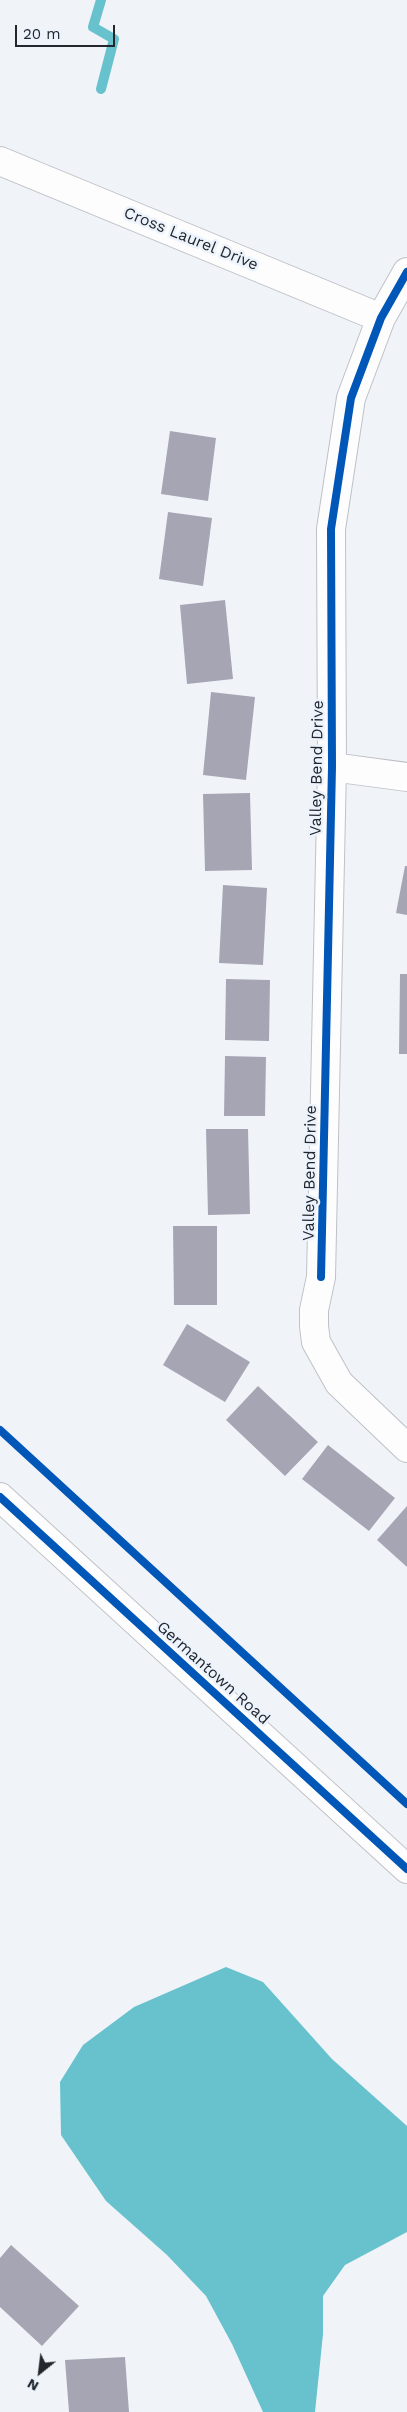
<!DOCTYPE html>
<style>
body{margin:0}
#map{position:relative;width:407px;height:2412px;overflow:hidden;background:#f0f4f9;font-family:"Work Sans",sans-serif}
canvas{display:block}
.north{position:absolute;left:15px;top:2347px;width:50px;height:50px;-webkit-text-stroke:4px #ecf3fd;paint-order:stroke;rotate:209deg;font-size:14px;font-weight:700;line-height:20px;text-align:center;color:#23272d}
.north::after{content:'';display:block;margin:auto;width:18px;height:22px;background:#23272d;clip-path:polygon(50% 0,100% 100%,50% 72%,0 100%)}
.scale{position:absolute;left:15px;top:25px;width:100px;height:22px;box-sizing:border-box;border:2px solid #23272d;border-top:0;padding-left:6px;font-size:15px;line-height:18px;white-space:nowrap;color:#23272d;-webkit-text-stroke:4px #ecf3fd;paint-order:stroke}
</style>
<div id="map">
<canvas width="407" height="2412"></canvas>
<div class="north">N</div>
<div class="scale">20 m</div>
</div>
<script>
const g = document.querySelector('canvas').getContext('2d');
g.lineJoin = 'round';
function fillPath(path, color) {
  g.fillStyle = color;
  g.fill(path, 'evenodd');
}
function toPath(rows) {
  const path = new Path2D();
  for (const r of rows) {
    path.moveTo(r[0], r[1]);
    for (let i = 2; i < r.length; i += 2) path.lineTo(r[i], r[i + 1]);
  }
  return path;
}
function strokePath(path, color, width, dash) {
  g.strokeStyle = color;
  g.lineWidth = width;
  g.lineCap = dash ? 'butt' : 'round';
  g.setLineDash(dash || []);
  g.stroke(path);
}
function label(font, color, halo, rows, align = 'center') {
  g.font = font + ' "Work Sans",sans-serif';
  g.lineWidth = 5;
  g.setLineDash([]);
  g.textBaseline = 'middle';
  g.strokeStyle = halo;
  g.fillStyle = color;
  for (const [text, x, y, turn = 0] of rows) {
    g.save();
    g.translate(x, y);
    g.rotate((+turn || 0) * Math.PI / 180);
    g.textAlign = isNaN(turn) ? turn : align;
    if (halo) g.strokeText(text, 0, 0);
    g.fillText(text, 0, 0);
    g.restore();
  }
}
fillPath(toPath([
 [226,1967,263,1982,332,2059,407,2126,407,2232,345,2265,323,2296,323,2334,315,2412,263,2412,232,2344,206,2296,167,2255,106,2201,61,2135,60,2082,83,2045,134,2007]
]), '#68c2ce');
strokePath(toPath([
 [101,0,93,27,114,39,101,89]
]), '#68c2ce', 10);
fillPath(toPath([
 [170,431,216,438,208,501,161,494],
 [168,512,212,518,203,586,159,579],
 [225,600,233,679,187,684,180,605],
 [211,692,255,697,246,780,203,775],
 [250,793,252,870,205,871,203,794],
 [405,866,407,866,407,915,396,913],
 [223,885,267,888,263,965,219,963],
 [400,974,407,974,407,1054,399,1054],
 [226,979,270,980,269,1041,225,1040],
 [225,1056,266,1057,265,1116,224,1116],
 [206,1129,248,1129,250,1214,208,1215],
 [173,1226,217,1226,217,1305,174,1305],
 [187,1324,250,1362,225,1402,163,1365],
 [258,1386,318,1442,285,1476,226,1420],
 [328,1445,395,1498,369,1531,302,1479],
 [407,1506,407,1567,377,1540],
 [11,2245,79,2306,42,2346,0,2307,0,2258],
 [125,2357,129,2412,69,2412,65,2360]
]), '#a5a5b4');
const minor = toPath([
 [0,161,381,318],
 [407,272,381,318,351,398,331,529,332,767,321,1277,314,1310,314,1326,316,1342,339,1383,407,1448],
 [332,767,407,777],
 [0,1497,407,1869]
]);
strokePath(minor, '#bec1c6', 30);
strokePath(minor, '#fdfdfe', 28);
strokePath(toPath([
 [321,1277,332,767,331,529,351,398,381,318,407,272],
 [0,1430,407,1804],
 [0,1497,407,1869]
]), '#0057b8', 8);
label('16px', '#23272d', '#ecf3fd', [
 ["Cross Laurel Drive",191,239,22],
 ["Valley Bend Drive",317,768,-89],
 ["Valley Bend Drive",310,1173,-89],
 ["Germantown Road",213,1673,42]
]);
</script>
